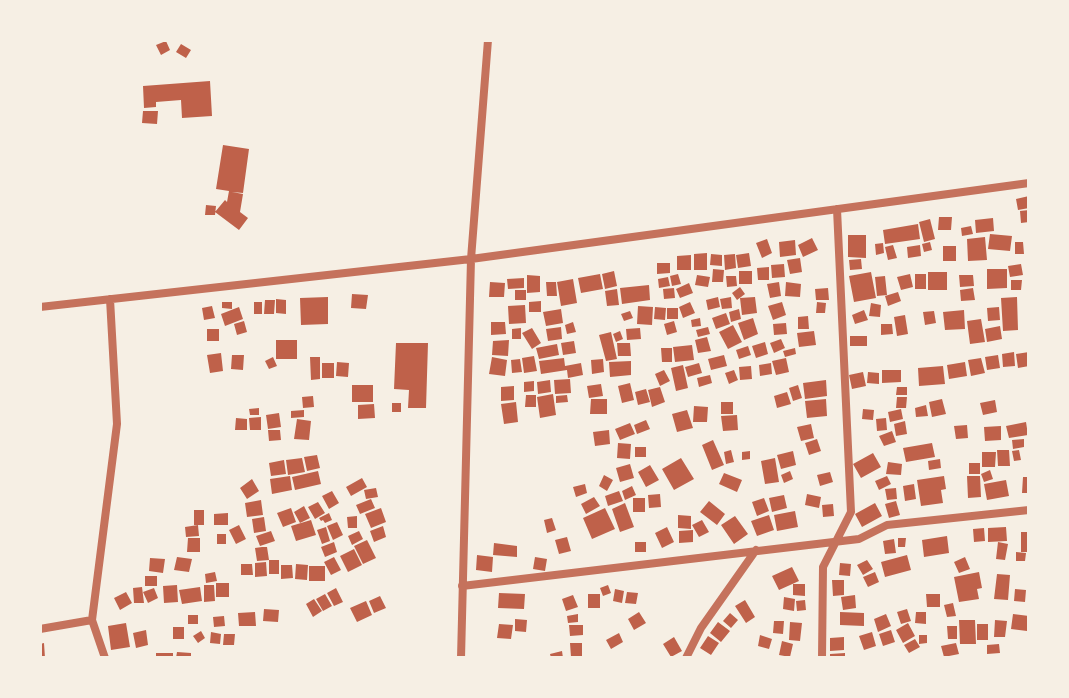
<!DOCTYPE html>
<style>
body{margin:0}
#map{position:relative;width:1069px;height:698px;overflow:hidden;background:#f6efe4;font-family:"Titillium Web",sans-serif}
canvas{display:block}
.frame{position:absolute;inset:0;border:42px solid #f6efe4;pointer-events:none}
</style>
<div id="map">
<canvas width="1069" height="698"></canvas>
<div class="frame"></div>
</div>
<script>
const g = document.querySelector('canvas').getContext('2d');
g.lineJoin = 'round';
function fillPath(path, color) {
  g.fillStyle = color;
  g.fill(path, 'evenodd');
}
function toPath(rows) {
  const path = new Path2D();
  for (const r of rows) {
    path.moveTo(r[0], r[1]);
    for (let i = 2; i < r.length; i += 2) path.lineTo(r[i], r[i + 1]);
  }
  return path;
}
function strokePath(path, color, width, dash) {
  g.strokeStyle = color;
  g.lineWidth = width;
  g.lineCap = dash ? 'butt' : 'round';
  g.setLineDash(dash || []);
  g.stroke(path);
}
fillPath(toPath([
 [166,41,170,50,161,55,156,45],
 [181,44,191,50,186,58,176,52],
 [210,81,212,116,182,118,181,100,156,102,156,107,144,108,143,86],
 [143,111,158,111,157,124,142,123],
 [223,145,249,149,243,193,232,192,243,194,240,212,248,218,239,230,215,212,225,200,227,202,229,191,216,189],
 [1029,196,1029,208,1018,210,1016,199],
 [206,205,216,206,215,215,205,215],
 [1029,210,1029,222,1021,223,1020,211],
 [939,217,952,217,951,230,938,230],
 [993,218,994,231,976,233,975,220],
 [930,219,935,239,924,242,919,222],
 [918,224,920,239,885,244,883,230],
 [971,226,973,234,962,236,961,228],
 [990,234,1012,236,1010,251,988,249],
 [848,235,866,235,866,258,848,257],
 [985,237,987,260,968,261,967,239],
 [812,238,818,250,803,257,798,245],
 [767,239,772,253,762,258,756,243],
 [795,240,796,255,780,257,779,242],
 [930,242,932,250,924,252,922,244],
 [1015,242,1023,242,1024,254,1015,254],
 [883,243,884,253,876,255,875,244],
 [893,245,897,258,888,260,885,247],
 [920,245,921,256,908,258,907,247],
 [943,246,956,246,956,261,943,261],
 [707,253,707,270,694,270,694,254],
 [749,253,751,266,738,268,736,255],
 [711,254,722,255,722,266,710,265],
 [735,254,736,268,725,270,724,255],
 [691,255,691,270,677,270,677,256],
 [800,258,802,272,790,274,787,260],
 [861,259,862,269,850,270,849,260],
 [657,263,670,263,670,273,657,274],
 [784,264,785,277,772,278,771,265],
 [1021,264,1023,275,1010,277,1008,266],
 [769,267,769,280,758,280,757,268],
 [713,269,724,270,723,282,712,282],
 [987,269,1007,269,1007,288,987,289],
 [614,271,617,286,605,289,602,274],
 [739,271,752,271,752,284,739,284],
 [871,272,876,298,854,302,849,276],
 [928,272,947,272,947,290,928,290],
 [600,274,603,289,581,293,578,278],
 [678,274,681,284,672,286,670,276],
 [910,274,913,287,901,290,897,277],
 [915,274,926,274,926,289,915,289],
 [527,275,540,276,540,292,527,293],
 [697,275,710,277,708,287,695,285],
 [959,275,973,275,974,286,960,287],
 [726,276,736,276,737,286,727,287],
 [885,276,887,295,877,296,875,277],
 [668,277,670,286,659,288,658,279],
 [524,278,524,288,508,289,507,279],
 [573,279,577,303,561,306,557,282],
 [1011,280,1022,280,1021,290,1011,290],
 [490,282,505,283,504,297,489,297],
 [546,282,556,282,557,296,547,296],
 [779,282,781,296,770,298,767,284],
 [786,282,801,284,800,297,785,296],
 [689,283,693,293,680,298,676,289],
 [649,285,650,300,622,304,620,288],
 [740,287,745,294,737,300,732,293],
 [674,288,675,298,664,299,663,289],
 [828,288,829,300,816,300,815,289],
 [973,288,975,300,961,301,960,290],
 [617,289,619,305,607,306,605,291],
 [515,290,526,290,526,300,515,300],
 [898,292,901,301,888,306,885,296],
 [352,294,368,295,366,309,351,308],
 [328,297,328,324,301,325,300,298],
 [718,297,720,307,708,310,706,300],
 [731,297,732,308,722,309,720,299],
 [755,297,757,313,742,315,740,298],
 [1017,297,1018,330,1003,331,1001,298],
 [276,299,286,300,286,314,276,313],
 [265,300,275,300,274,314,264,314],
 [541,301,541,312,529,312,529,302],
 [222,302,232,302,232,309,222,308],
 [254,302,262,302,262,314,254,314],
 [690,302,695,313,683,318,679,307],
 [782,302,786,315,773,320,768,306],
 [817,302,826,303,825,313,816,313],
 [871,303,881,305,880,317,869,316],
 [525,305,526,323,509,324,508,306],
 [212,306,215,318,204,320,202,308],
 [638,306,653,307,652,325,637,324],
 [239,307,243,319,225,326,221,314],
 [655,307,666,308,665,320,654,319],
 [999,307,1000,320,988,321,987,308],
 [667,308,678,308,678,319,667,319],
 [561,309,563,323,546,326,543,312],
 [739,309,741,319,731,322,729,312],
 [864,310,868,320,855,324,852,315],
 [964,310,965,329,945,330,943,312],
 [630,311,633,318,624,321,621,314],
 [934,311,936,323,925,325,923,312],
 [726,313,730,324,716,329,712,318],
 [905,315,908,334,897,336,894,317],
 [808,316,809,329,798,329,798,317],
 [700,318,701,326,692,327,691,320],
 [753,318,758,334,744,340,738,323],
 [981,319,985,342,970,344,967,321],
 [244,321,247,332,237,335,234,324],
 [674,321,677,332,667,335,664,324],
 [491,322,505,322,506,334,491,335],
 [573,322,576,332,567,334,565,325],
 [786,323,787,334,774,335,773,324],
 [881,324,892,324,893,334,881,335],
 [733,325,742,342,728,349,719,332],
 [1000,326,1002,339,987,342,985,329],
 [561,327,562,339,548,341,546,329],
 [708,327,710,334,698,337,696,330],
 [521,328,521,339,512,339,512,329],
 [532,328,541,343,532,349,522,333],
 [640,328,641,339,627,340,626,329],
 [207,329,219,329,219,341,207,341],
 [620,331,623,339,616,342,613,334],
 [814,331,816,345,799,347,797,333],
 [611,332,617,359,606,361,599,335],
 [850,336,867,336,867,346,850,346],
 [707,337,711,351,698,353,695,340],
 [781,339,785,348,774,353,770,343],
 [276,340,297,340,297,359,276,359],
 [509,340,508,356,492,355,493,341],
 [574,341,576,353,563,355,561,343],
 [765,342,768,354,756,358,752,346],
 [396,343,428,343,426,408,408,408,409,390,394,389],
 [617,343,630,343,631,356,618,356],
 [557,344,559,355,539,359,536,348],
 [692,345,694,360,675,362,673,347],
 [748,346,751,355,739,359,736,350],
 [661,348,672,348,672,362,662,362],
 [795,348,796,354,785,357,783,351],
 [1014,352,1015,366,1003,367,1002,354],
 [1029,352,1029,366,1018,368,1016,354],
 [221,353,223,371,210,373,207,355],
 [232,355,244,355,243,370,231,369],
 [724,355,727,366,711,370,708,359],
 [998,355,1000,368,987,370,985,357],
 [534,356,537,371,524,373,522,358],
 [273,357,277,366,269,369,265,361],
 [310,357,320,357,320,379,311,380],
 [492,357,507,360,505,376,489,374],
 [564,358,565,366,581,363,583,375,568,378,567,370,541,374,539,361],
 [786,358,789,372,776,375,772,361],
 [981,358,985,373,971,376,968,360],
 [520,359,522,372,512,373,511,360],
 [603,359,604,372,592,374,591,360],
 [631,361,631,375,610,377,609,362],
 [337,362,349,363,348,377,336,376],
 [965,362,967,376,949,379,947,365],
 [322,363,334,363,334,378,322,378],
 [699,363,702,373,688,377,685,367],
 [771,363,772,374,760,376,759,365],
 [683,365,688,388,676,391,671,368],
 [751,366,752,379,740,380,739,367],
 [943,366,945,384,919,386,918,368],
 [664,370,670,381,660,386,655,374],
 [734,370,738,380,729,384,725,373],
 [882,370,901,370,901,382,882,383],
 [863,372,866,386,852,389,849,375],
 [868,372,879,373,879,384,867,383],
 [710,375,712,383,699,387,697,378],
 [570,379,571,393,555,394,554,380],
 [550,380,551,392,538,394,537,382],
 [826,380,827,396,805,399,803,383],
 [534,381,534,391,524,392,524,382],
 [630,383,634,400,622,403,618,386],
 [601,384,603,396,589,398,587,386],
 [352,385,373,385,373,402,352,402],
 [798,385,802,398,793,401,789,388],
 [514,386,514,400,501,401,501,387],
 [660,387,665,402,652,407,648,390],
 [897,387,907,387,907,395,896,395],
 [646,389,650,402,638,405,635,392],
 [787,392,791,404,777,408,774,396],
 [553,394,556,415,540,418,537,397],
 [526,395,536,395,536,407,525,407],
 [567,395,568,402,556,403,556,396],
 [313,396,314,407,303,408,302,397],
 [897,397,907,397,906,408,896,408],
 [591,399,607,399,607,414,590,414],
 [826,399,827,416,807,418,805,401],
 [942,399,946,414,932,417,929,402],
 [995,400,997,412,983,415,980,403],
 [516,402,518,422,504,424,501,404],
 [721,402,733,402,733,414,721,414],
 [392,403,401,403,401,412,392,412],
 [374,404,375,418,358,419,358,405],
 [926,405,928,416,916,417,915,408],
 [694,406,708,407,707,422,693,422],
 [259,408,259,415,250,415,249,409],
 [863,409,874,410,873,420,862,419],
 [901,409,903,419,890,422,888,412],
 [304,410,304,417,291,418,291,411],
 [687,410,693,428,677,432,672,414],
 [279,413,281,427,268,429,266,415],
 [737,415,738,430,723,431,721,416],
 [261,417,261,430,250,430,249,418],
 [236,418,247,419,247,430,235,430],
 [886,418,887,430,877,431,876,419],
 [297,419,311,421,309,440,294,439],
 [646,420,650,429,637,434,634,425],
 [905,421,907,434,896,436,894,424],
 [1026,422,1028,435,1009,438,1006,426],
 [630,423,635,434,620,440,615,429],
 [811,424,814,438,801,441,797,427],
 [967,425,968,438,956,439,954,426],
 [1001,426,1001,440,985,441,984,427],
 [268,430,280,430,281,440,269,441],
 [609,430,610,444,595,446,593,432],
 [892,431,896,442,884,446,879,436],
 [817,439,821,451,809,455,805,443],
 [1024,439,1024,447,1013,449,1012,440],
 [713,440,724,465,712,470,702,445],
 [618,443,631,444,630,459,617,458],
 [932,443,935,457,906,462,903,448],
 [635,447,646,447,646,457,635,457],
 [731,450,734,462,726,464,724,452],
 [997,450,1009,450,1010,466,998,466],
 [1019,450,1021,460,1014,461,1012,451],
 [750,451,750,459,742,460,742,452],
 [793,451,796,465,781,469,777,455],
 [982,452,996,452,995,467,982,467],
 [873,453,881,467,861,478,853,464],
 [317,455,320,468,307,471,304,457],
 [302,458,305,472,288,475,286,460],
 [681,458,694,479,674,490,662,469],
 [775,458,779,482,765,484,761,461],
 [940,459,941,468,929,470,928,461],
 [284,460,286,474,271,476,269,463],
 [888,462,902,464,901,475,886,474],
 [969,463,980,463,980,474,969,474],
 [630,464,634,478,620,482,616,468],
 [650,465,659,480,646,487,638,472],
 [990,470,993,479,984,482,981,474],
 [318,471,321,484,295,490,292,477],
 [790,471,793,479,784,483,781,475],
 [830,472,833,482,820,486,817,475],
 [724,473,742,480,737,492,719,484],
 [604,475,613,480,607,491,599,486],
 [290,476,292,490,272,494,270,479],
 [887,476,891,484,879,490,875,481],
 [944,476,946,489,941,490,943,503,921,506,917,480],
 [967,476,980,476,981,497,968,498],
 [1023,477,1029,477,1029,493,1022,493],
 [362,478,367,487,351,496,346,487],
 [252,479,259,491,247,499,240,488],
 [1006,480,1009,496,987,500,984,484],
 [585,484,587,493,576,497,573,487],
 [914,484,916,499,905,501,903,486],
 [632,486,636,495,625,500,622,491],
 [376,488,378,497,366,499,364,490],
 [896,488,897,499,887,500,885,489],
 [332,491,339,503,329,509,322,496],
 [619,491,623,501,608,506,605,496],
 [660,494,661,507,649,508,648,495],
 [807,494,821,497,819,508,805,505],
 [784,495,787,508,772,512,769,498],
 [594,497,600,506,586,514,581,504],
 [633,498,645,498,645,512,633,512],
 [764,498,769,511,757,516,752,502],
 [371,499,375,508,360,514,356,505],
 [261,500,263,515,247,517,245,503],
 [709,501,725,514,717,525,700,512],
 [896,501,900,515,889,518,885,504],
 [318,502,325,513,315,519,308,507],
 [625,503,634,527,620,532,612,509],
 [875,503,882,516,862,527,855,514],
 [833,504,834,516,823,517,822,505],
 [304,506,310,518,300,523,294,512],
 [291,508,296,522,283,527,277,513],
 [381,508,386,522,371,528,365,514],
 [605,508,615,529,592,539,583,518],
 [194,510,204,510,204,525,194,525],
 [795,511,798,527,777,531,774,515],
 [228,513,228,525,214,525,214,514],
 [329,513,332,520,325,523,323,520,321,521,319,518],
 [678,515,691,516,691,529,678,528],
 [769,515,774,530,757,536,751,521],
 [357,516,357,528,348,528,347,517],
 [735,516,748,534,734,544,721,525],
 [264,517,266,531,254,533,252,519],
 [552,518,556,530,547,533,544,520],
 [311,520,316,535,296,541,291,526],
 [702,520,709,532,699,537,692,525],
 [337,522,343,535,333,540,327,526],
 [198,525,199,536,186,537,185,527],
 [239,525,246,539,236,544,229,530],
 [383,526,386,537,374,542,370,531],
 [326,527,330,541,322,544,317,530],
 [667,527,674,542,662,548,655,533],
 [1006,527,1007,541,988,542,988,528],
 [984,528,985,541,974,542,973,529],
 [693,530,693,542,679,543,679,531],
 [271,531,275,541,260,546,256,536],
 [359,531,363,539,352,545,348,536],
 [1021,532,1029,532,1029,552,1021,552],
 [217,534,226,534,226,544,217,544],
 [947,536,949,553,924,557,922,540],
 [567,537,571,551,559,554,555,540],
 [188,538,200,538,200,552,187,552],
 [898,538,906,538,905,547,898,547],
 [894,539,896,553,885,554,883,541],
 [367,540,376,558,363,564,354,546],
 [334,542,337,552,325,557,321,547],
 [635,542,646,542,646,552,635,552],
 [998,542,1008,544,1005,560,996,559],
 [494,543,517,546,517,557,493,555],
 [262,547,267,547,269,560,257,561,255,548],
 [354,549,362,565,348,572,340,556],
 [1016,552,1026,553,1025,561,1016,561],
 [477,555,493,557,492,572,476,570],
 [907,555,911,570,885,577,881,562],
 [177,557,192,559,189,572,174,570],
 [334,557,341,570,331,575,324,562],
 [535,557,547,559,545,571,533,569],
 [965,557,970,569,959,573,954,562],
 [150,558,165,559,163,573,149,571],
 [269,560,279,560,279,574,269,574],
 [867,560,873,569,863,575,857,565],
 [266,562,267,576,255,577,255,563],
 [840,563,851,564,850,576,839,575],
 [241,564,252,564,253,575,241,575],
 [296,564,308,565,307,580,295,579],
 [281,565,292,565,293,578,281,579],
 [309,566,325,566,325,581,309,581],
 [792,567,799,581,779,590,772,576],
 [215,572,217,581,206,583,205,574],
 [875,572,879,582,868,587,863,577],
 [979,572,982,588,977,589,979,599,959,602,954,577],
 [997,574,1010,575,1008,600,994,599],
 [145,576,157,576,157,586,145,586],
 [832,580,844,580,844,595,833,596],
 [216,583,229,583,229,597,216,597],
 [793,584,805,584,805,596,793,595],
 [177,585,178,602,164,603,163,586],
 [204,585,214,585,215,601,204,602],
 [608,585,611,593,603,596,600,588],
 [142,587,144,603,134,603,133,588],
 [200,587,202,601,182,604,179,590],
 [154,588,158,598,148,603,143,592],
 [336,588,343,602,334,606,327,593],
 [615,589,624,591,622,603,613,601],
 [1015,589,1026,590,1025,602,1014,601],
 [126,592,132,603,120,610,114,598],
 [627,592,638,593,636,604,625,603],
 [499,593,525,594,524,609,498,608],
 [325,594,332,606,323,611,316,599],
 [588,594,600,594,600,608,588,608],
 [926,594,940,594,940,607,927,607],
 [573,595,578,607,566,611,562,599],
 [855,595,856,608,843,610,841,597],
 [380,596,386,608,374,613,369,601],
 [784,597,795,599,794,611,783,609],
 [314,599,322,611,313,617,306,604],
 [745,600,755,617,746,623,735,606],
 [805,600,806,610,797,611,796,601],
 [366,601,372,615,357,622,350,608],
 [953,603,956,616,947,617,944,605],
 [264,609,279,610,278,622,263,621],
 [907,609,911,621,901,624,897,612],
 [255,612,256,626,239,626,238,613],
 [639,612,646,623,634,630,628,619],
 [840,612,864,613,864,626,840,625],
 [916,612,926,612,926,624,915,623],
 [730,613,738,620,731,628,723,621],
 [578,614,578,622,568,623,567,616],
 [886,614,891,626,878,632,874,619],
 [1013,614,1029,616,1027,631,1011,629],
 [188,615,198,615,198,624,188,624],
 [224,616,225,626,214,627,213,617],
 [515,619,527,620,526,632,515,631],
 [959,620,975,620,976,644,960,644],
 [995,620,1007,621,1005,637,994,637],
 [774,621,784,621,783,634,773,633],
 [718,622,730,631,721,642,710,633],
 [790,622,802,623,800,641,789,640],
 [126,623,130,647,111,650,108,626],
 [908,623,915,636,903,643,896,630],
 [499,624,513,625,511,639,497,638],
 [977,624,988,624,988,640,977,640],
 [569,625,583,625,583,635,570,636],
 [947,626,957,626,957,639,948,639],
 [173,627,184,627,184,639,173,639],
 [146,630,148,645,136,648,133,633],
 [891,630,895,642,883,646,879,634],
 [201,631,205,638,198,643,193,636],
 [211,632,221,634,220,644,210,643],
 [872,632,876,646,864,650,859,636],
 [619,633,623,642,611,649,606,640],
 [224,634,235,634,234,645,223,645],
 [760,635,772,639,769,649,758,646],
 [919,635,927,635,927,643,919,644],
 [708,636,719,643,711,655,700,648],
 [674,637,682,651,671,657,663,644],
 [844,637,844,650,830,651,830,638],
 [915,639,920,647,909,653,904,645],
 [782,641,793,644,790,657,779,655],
 [44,643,45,658,40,658,40,644],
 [570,643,582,643,582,656,571,657],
 [956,643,959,654,944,657,941,646],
 [999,644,1000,653,987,654,987,645],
 [562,651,563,658,551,658,550,654],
 [177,652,191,653,191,658,176,658],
 [156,653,173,653,173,658,156,658],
 [845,653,845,658,830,658,830,654]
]), '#bf614a');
strokePath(toPath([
 [40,307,471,259,1029,183],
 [462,586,859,539,887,525,1029,510],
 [40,629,92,620],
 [105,658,92,620,117,424,110,299],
 [461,658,471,259,488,40],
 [686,658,701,628,756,550],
 [822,658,823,567,851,512,837,209]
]), '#c5725c', 8);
</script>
